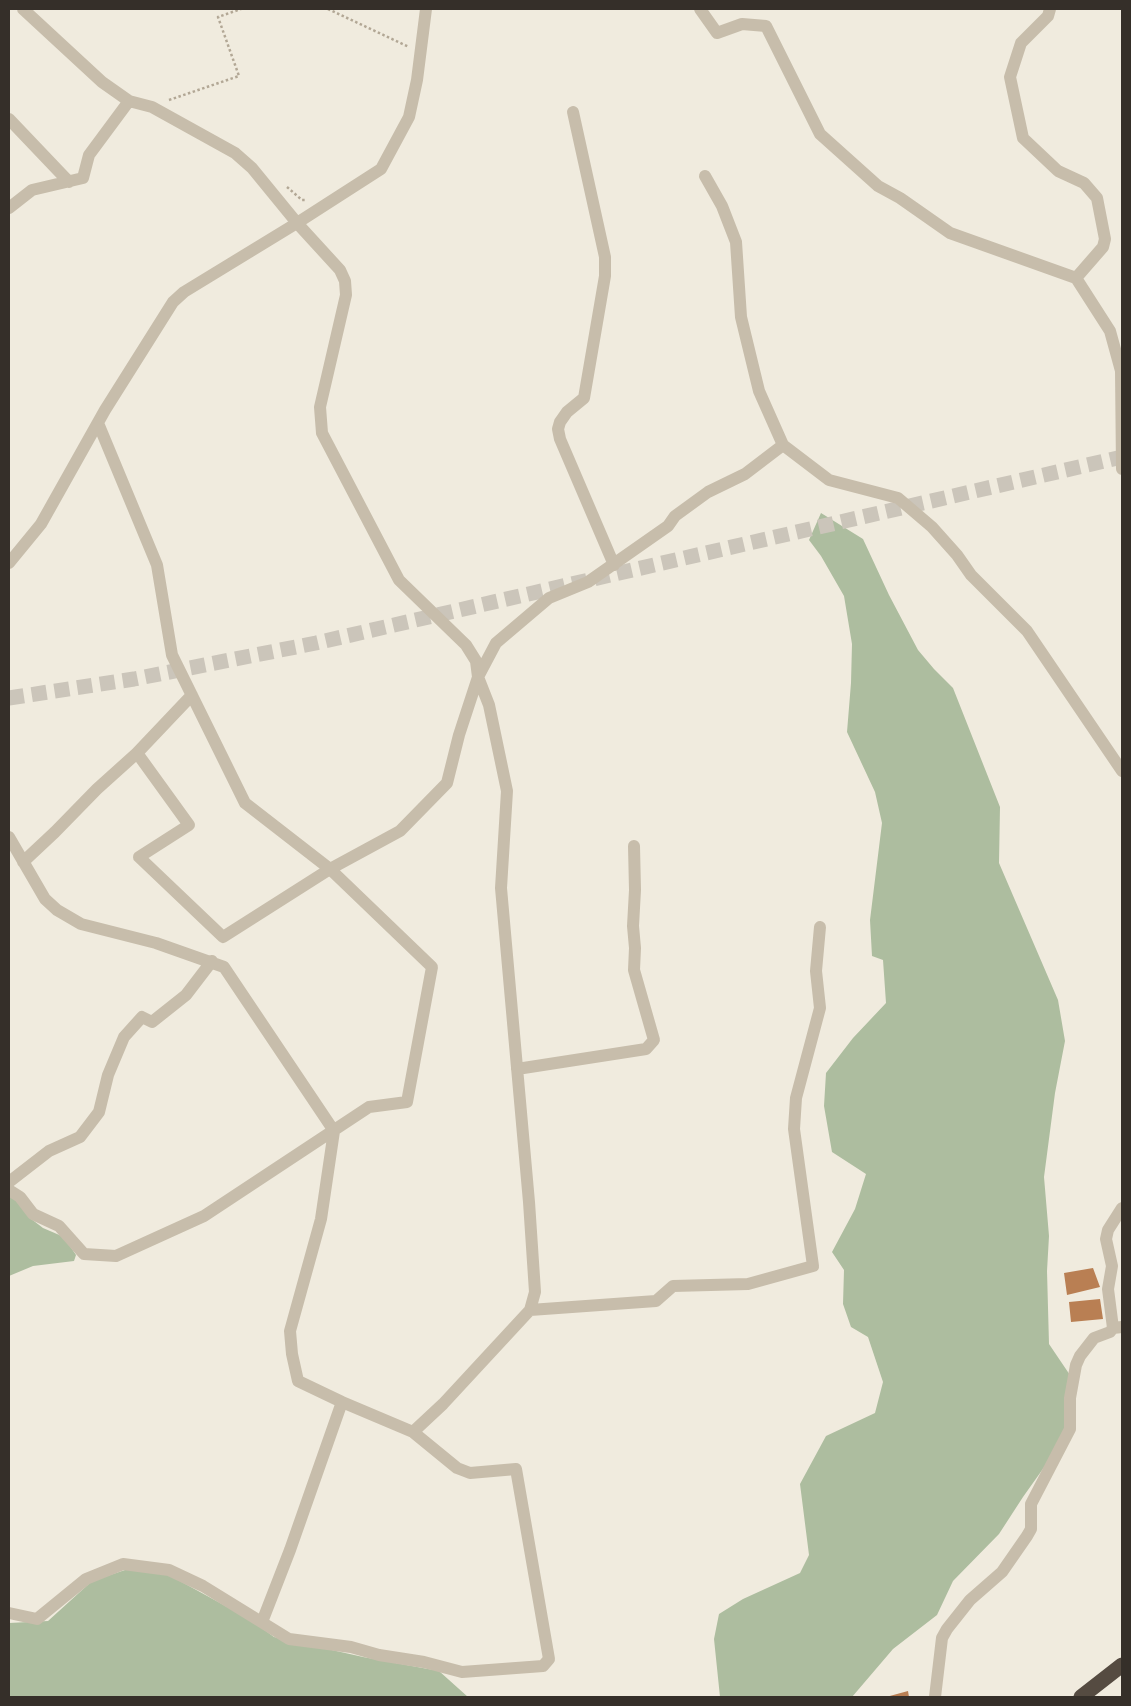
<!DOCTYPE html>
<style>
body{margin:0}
#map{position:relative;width:1131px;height:1706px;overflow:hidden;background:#f0ebde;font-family:Karla,sans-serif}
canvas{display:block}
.frame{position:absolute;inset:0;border:10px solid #352f29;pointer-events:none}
</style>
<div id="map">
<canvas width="1131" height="1706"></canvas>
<div class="frame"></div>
</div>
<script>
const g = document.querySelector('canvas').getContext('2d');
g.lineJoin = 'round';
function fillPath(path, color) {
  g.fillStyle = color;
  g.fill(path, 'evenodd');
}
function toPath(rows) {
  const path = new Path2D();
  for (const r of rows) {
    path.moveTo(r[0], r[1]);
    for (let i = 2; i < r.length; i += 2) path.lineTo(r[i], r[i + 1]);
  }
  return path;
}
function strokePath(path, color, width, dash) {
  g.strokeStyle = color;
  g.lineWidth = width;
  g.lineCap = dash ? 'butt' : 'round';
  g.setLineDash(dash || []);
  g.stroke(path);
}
fillPath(toPath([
 [821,513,863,539,889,595,918,650,934,669,953,688,1000,807,999,863,1058,1000,1065,1041,1055,1093,1044,1177,1049,1236,1047,1271,1049,1344,1074,1381,1067,1435,1023,1497,999,1534,953,1581,937,1615,893,1649,852,1697,720,1697,714,1639,719,1614,743,1599,800,1573,809,1555,800,1484,826,1436,875,1413,883,1382,868,1337,851,1327,843,1304,844,1270,832,1252,855,1209,866,1174,832,1152,824,1106,826,1073,853,1038,886,1003,883,960,872,956,870,920,882,823,875,792,847,732,851,683,852,644,844,596,821,556,809,540],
 [9,1195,14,1196,30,1218,43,1228,64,1237,76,1255,74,1261,33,1266,9,1276],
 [128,1569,169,1575,251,1620,274,1637,363,1657,439,1671,468,1697,9,1697,9,1623,48,1621,92,1581]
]), '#adbd9f');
fillPath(toPath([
 [1093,1268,1100,1287,1067,1295,1064,1273],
 [1100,1299,1103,1319,1071,1322,1069,1302],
 [908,1691,909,1697,886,1697]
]), '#b97f53');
strokePath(toPath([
 [9,698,134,679,316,643,1122,457]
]), '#cbc5ba', 15, [15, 8]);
strokePath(toPath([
 [328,9,409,47],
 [169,100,239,76,218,17,241,9],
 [287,187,302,200,307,200]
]), '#b2a795', 2.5, [2.5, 2.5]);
strokePath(toPath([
 [23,9,102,82,129,101,152,107,235,153,252,168,297,223,340,270,345,281,346,295,320,407,322,433,399,580,466,645,476,661,478,677,489,705,507,791,501,888,529,1202,535,1292,530,1310,443,1404,413,1432],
 [700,9,717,33,742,24,766,26,820,134,878,186,900,198,950,233,1076,278],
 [1050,9,1048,16,1021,43,1010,77,1023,138,1058,171,1084,183,1097,198,1105,239,1103,247,1076,278,1110,331,1121,371,1122,469],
 [573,112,605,257,605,276,584,398,567,412,560,422,558,429,560,439,614,565],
 [9,119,69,182],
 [705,176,722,206,736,242,741,317,759,391,783,445],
 [9,208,32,190,83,178,89,155,129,101],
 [98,423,157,565,172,655,245,803,330,869,400,831,447,783,459,735,478,677,496,643,549,598,588,582,668,526,675,516,708,492,745,474,783,445,829,480,898,498,932,527,957,555,971,575,1027,631,1122,771],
 [9,563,41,524,105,410,173,302,184,292,297,223,381,169,409,117,417,80,426,9],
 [137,753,192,695],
 [9,837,45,899,57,910,81,924,156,943,224,967,334,1131,321,1219,290,1331,292,1354,298,1381,342,1402,413,1432,457,1468,470,1473,516,1469,549,1659,543,1666,462,1672,424,1662,379,1655,351,1647,289,1639,203,1586,169,1570,123,1564,86,1579,37,1619,9,1613],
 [517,1069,646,1049,654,1040,634,970,635,948,633,926,635,890,634,846],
 [9,1182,49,1151,80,1137,99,1112,108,1075,124,1037,142,1017,152,1022,186,995,212,961],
 [9,1190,20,1197,33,1214,59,1226,84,1254,116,1256,204,1216,369,1107,407,1102,432,967,330,869,223,937,139,857,189,825,137,753,97,789,55,832,23,862],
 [1122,1208,1108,1230,1106,1239,1112,1266,1108,1289,1113,1328,1122,1327],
 [530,1310,656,1301,673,1286,748,1284,813,1266,794,1129,796,1098,820,1008,816,971,820,927],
 [262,1622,290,1550,342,1402],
 [935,1697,942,1638,947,1629,970,1600,1002,1572,1027,1536,1031,1529,1031,1504,1070,1429,1070,1398,1076,1365,1080,1356,1094,1338,1110,1332,1113,1328]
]), '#c7bdab', 12);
strokePath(toPath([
 [1081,1697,1122,1665]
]), '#554b41', 15);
</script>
